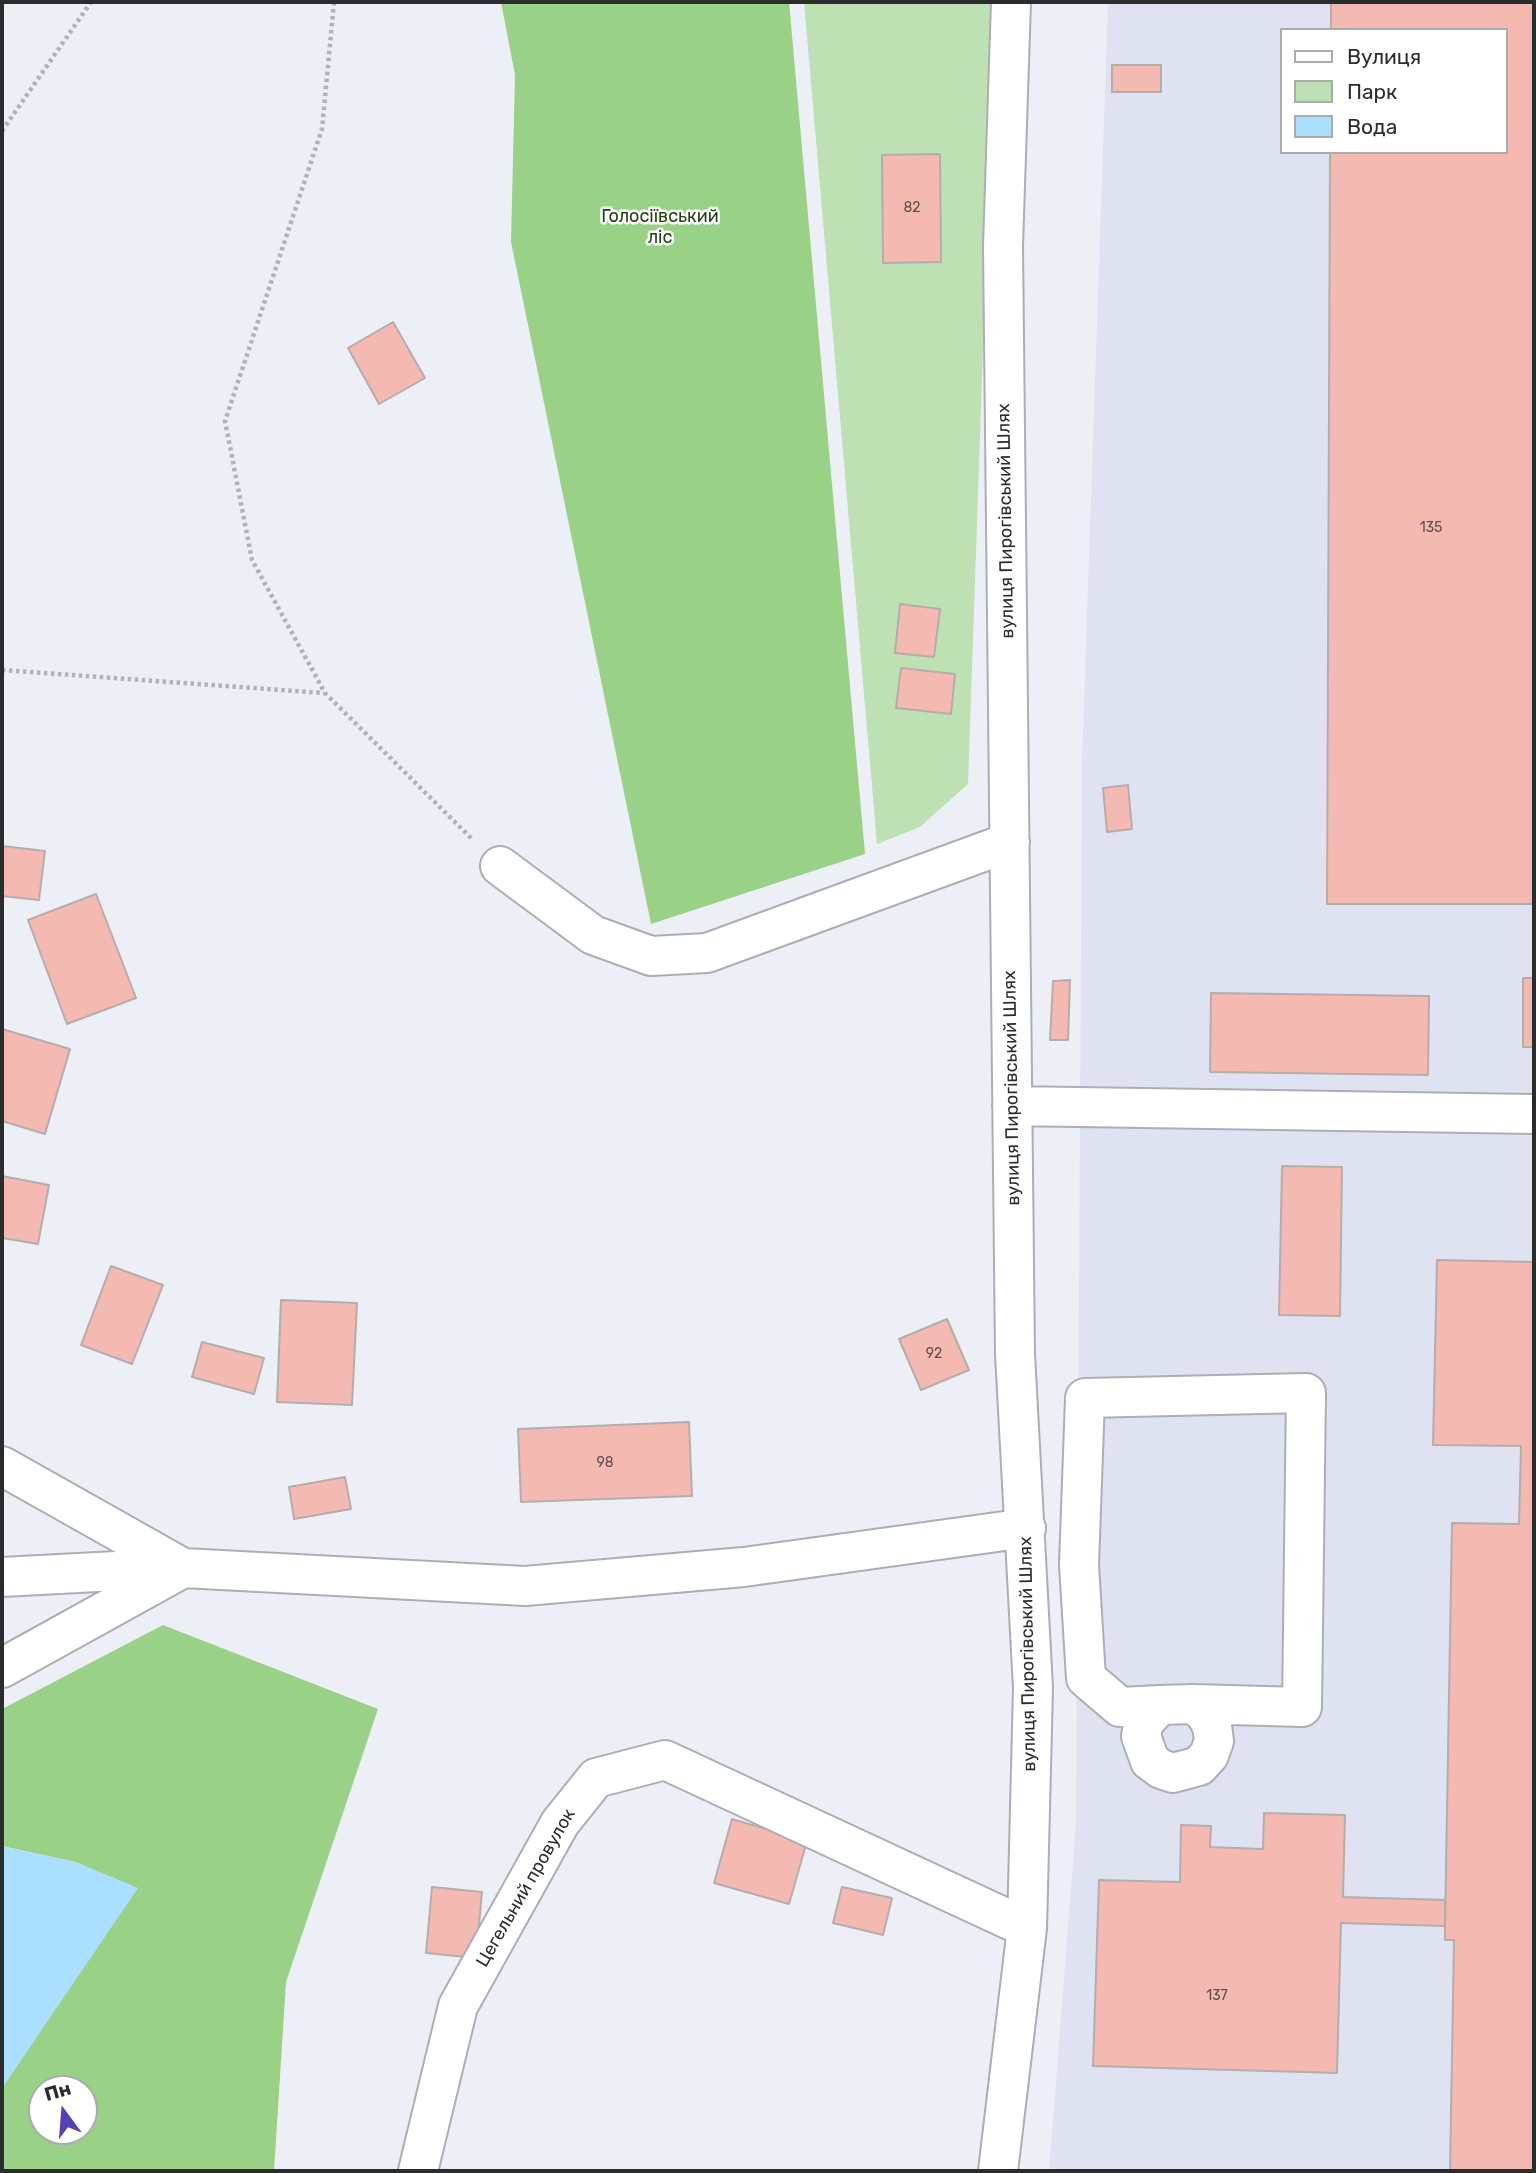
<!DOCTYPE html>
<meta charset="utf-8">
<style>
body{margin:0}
#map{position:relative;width:1536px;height:2173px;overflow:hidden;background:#edeff6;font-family:Rubik,sans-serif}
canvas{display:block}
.frame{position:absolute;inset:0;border:4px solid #2b2c2e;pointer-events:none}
.legend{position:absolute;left:1280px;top:28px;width:228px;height:126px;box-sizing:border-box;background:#fff;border:2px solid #aaabab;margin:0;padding:9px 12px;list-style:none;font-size:21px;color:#2b2c2e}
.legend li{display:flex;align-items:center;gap:14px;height:35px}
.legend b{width:35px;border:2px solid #aaabab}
.north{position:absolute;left:28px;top:2075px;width:70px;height:70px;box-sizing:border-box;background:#fff;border:2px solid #aaabab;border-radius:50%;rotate:344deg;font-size:19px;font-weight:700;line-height:28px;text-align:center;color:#2b2c2e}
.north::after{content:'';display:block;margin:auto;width:24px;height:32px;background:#583fb7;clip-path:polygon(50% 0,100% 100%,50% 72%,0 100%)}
</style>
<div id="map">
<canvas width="1536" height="2173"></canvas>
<div class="frame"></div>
<ul class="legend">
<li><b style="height:9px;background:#fff"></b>Вулиця</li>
<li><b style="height:19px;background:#bde1b2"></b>Парк</li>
<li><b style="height:19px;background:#abdfff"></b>Вода</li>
</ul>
<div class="north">Пн</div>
</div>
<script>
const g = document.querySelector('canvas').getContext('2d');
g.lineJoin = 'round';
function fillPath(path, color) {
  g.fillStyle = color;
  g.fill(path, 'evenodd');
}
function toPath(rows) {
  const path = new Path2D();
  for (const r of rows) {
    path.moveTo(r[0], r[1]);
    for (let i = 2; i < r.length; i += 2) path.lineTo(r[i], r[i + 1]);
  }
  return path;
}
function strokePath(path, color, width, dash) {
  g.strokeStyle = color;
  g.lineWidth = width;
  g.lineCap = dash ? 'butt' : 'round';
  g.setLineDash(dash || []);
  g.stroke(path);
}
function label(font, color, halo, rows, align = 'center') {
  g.font = font + ' Rubik,sans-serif';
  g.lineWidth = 5;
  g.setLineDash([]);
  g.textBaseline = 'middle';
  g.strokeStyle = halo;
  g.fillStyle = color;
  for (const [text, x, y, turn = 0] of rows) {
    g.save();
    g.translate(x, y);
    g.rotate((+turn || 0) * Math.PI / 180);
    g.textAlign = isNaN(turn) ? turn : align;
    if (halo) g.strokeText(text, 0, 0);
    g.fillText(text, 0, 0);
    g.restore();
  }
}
fillPath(toPath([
 [1108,2,1534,2,1534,2171,1049,2171,1076,1824,1082,760],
 [1282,30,1506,30,1506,152,1282,152]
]), '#dfe3f1');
fillPath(toPath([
 [804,2,995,2,968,784,920,827,877,844]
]), '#bde1b2');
fillPath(toPath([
 [501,2,789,2,865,854,651,924,511,242,515,75],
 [163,1625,378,1709,286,1982,274,2171,2,2171,2,2088,137,1888,75,1862,2,1846,2,1709],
 [42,2089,84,2089,84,2131,42,2131]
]), '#99d187');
fillPath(toPath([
 [2,1846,75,1862,138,1888,2,2088]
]), '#abdfff');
const building = toPath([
 [1331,2,1534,2,1534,904,1327,904,1330,152,1506,152,1506,30,1331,30,1331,2],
 [1112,65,1161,65,1161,92,1112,92,1112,65],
 [940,154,941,262,883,263,882,155,940,154],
 [393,322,425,378,379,404,348,348,393,322],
 [900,604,940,609,934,657,895,653,900,604],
 [901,668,955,674,951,714,896,708,901,668],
 [1128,785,1132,829,1107,832,1103,788,1128,785],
 [2,846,45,851,39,900,2,896,2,846],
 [96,894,136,998,67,1024,28,920,96,894],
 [1523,978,1534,978,1534,1047,1523,1047,1523,978],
 [1070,980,1068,1040,1050,1040,1053,981,1070,980],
 [1211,993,1429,996,1428,1075,1210,1072,1211,993],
 [2,1029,70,1049,45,1134,2,1121,2,1029],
 [1282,1166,1342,1167,1340,1316,1279,1315,1282,1166],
 [2,1176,49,1185,38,1244,2,1238,2,1176],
 [1437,1260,1534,1262,1534,2171,1450,2171,1454,1940,1445,1940,1445,1926,1452,1523,1519,1524,1521,1446,1433,1445,1437,1260],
 [111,1266,163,1285,132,1364,81,1345,111,1266],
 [281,1300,357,1303,352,1405,277,1402,281,1300],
 [947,1319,969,1370,921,1390,899,1339,947,1319],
 [202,1342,264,1358,254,1394,192,1377,202,1342],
 [689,1422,692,1496,521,1502,518,1429,689,1422],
 [345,1477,351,1509,294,1519,289,1487,345,1477],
 [1264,1813,1345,1815,1343,1897,1445,1900,1445,1926,1341,1923,1337,2073,1093,2066,1099,1880,1180,1882,1181,1825,1211,1826,1210,1847,1263,1849,1264,1813],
 [732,1819,807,1841,789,1904,714,1883,732,1819],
 [432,1887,482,1892,476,1958,426,1953,432,1887],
 [842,1887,892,1898,883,1935,833,1923,842,1887]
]);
fillPath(building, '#f4b9b0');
strokePath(building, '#b5adab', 2);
const minor = toPath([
 [500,866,593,935,651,956,707,953,1010,842],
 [1012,1106,1534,1114],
 [2,1466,183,1568],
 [2,1577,174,1568],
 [2,1668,183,1568,525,1586,744,1567,1026,1528],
 [1160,1705,1144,1722,1141,1736,1150,1761,1161,1769,1173,1773,1199,1766,1209,1755,1214,1741,1212,1726,1205,1713,1193,1704,1160,1705,1120,1707,1086,1678,1079,1565,1085,1398,1306,1393,1302,1707,1193,1704],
 [418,2171,458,2006,560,1823,596,1778,665,1760,1027,1928],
 [998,2171,1027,1928,1033,1688,1015,1354,1003,246,1011,2]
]);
strokePath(minor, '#acaeb5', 42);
strokePath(toPath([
 [334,2,322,129,225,421,252,560,325,693,473,840],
 [2,131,91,2],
 [2,670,324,693]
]), '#b0b2b7', 4.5, [3.5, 3.5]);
strokePath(minor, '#fff', 38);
label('14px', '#5d4f4e', null, [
 ["82",912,208],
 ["135",1431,528],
 ["92",934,1354],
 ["98",605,1463],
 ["137",1217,1996]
]);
label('18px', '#204412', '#fff', [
 ["Голосіївський",660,217],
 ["ліс",660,238]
]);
label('18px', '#2b2c2e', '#fff', [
 ["вулиця Пирогівський Шлях",1006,521,-91],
 ["вулиця Пирогівський Шлях",1012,1088,-91],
 ["вулиця Пирогівський Шлях",1028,1654,-91],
 ["Цегельний провулок",526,1888,-60]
]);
</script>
